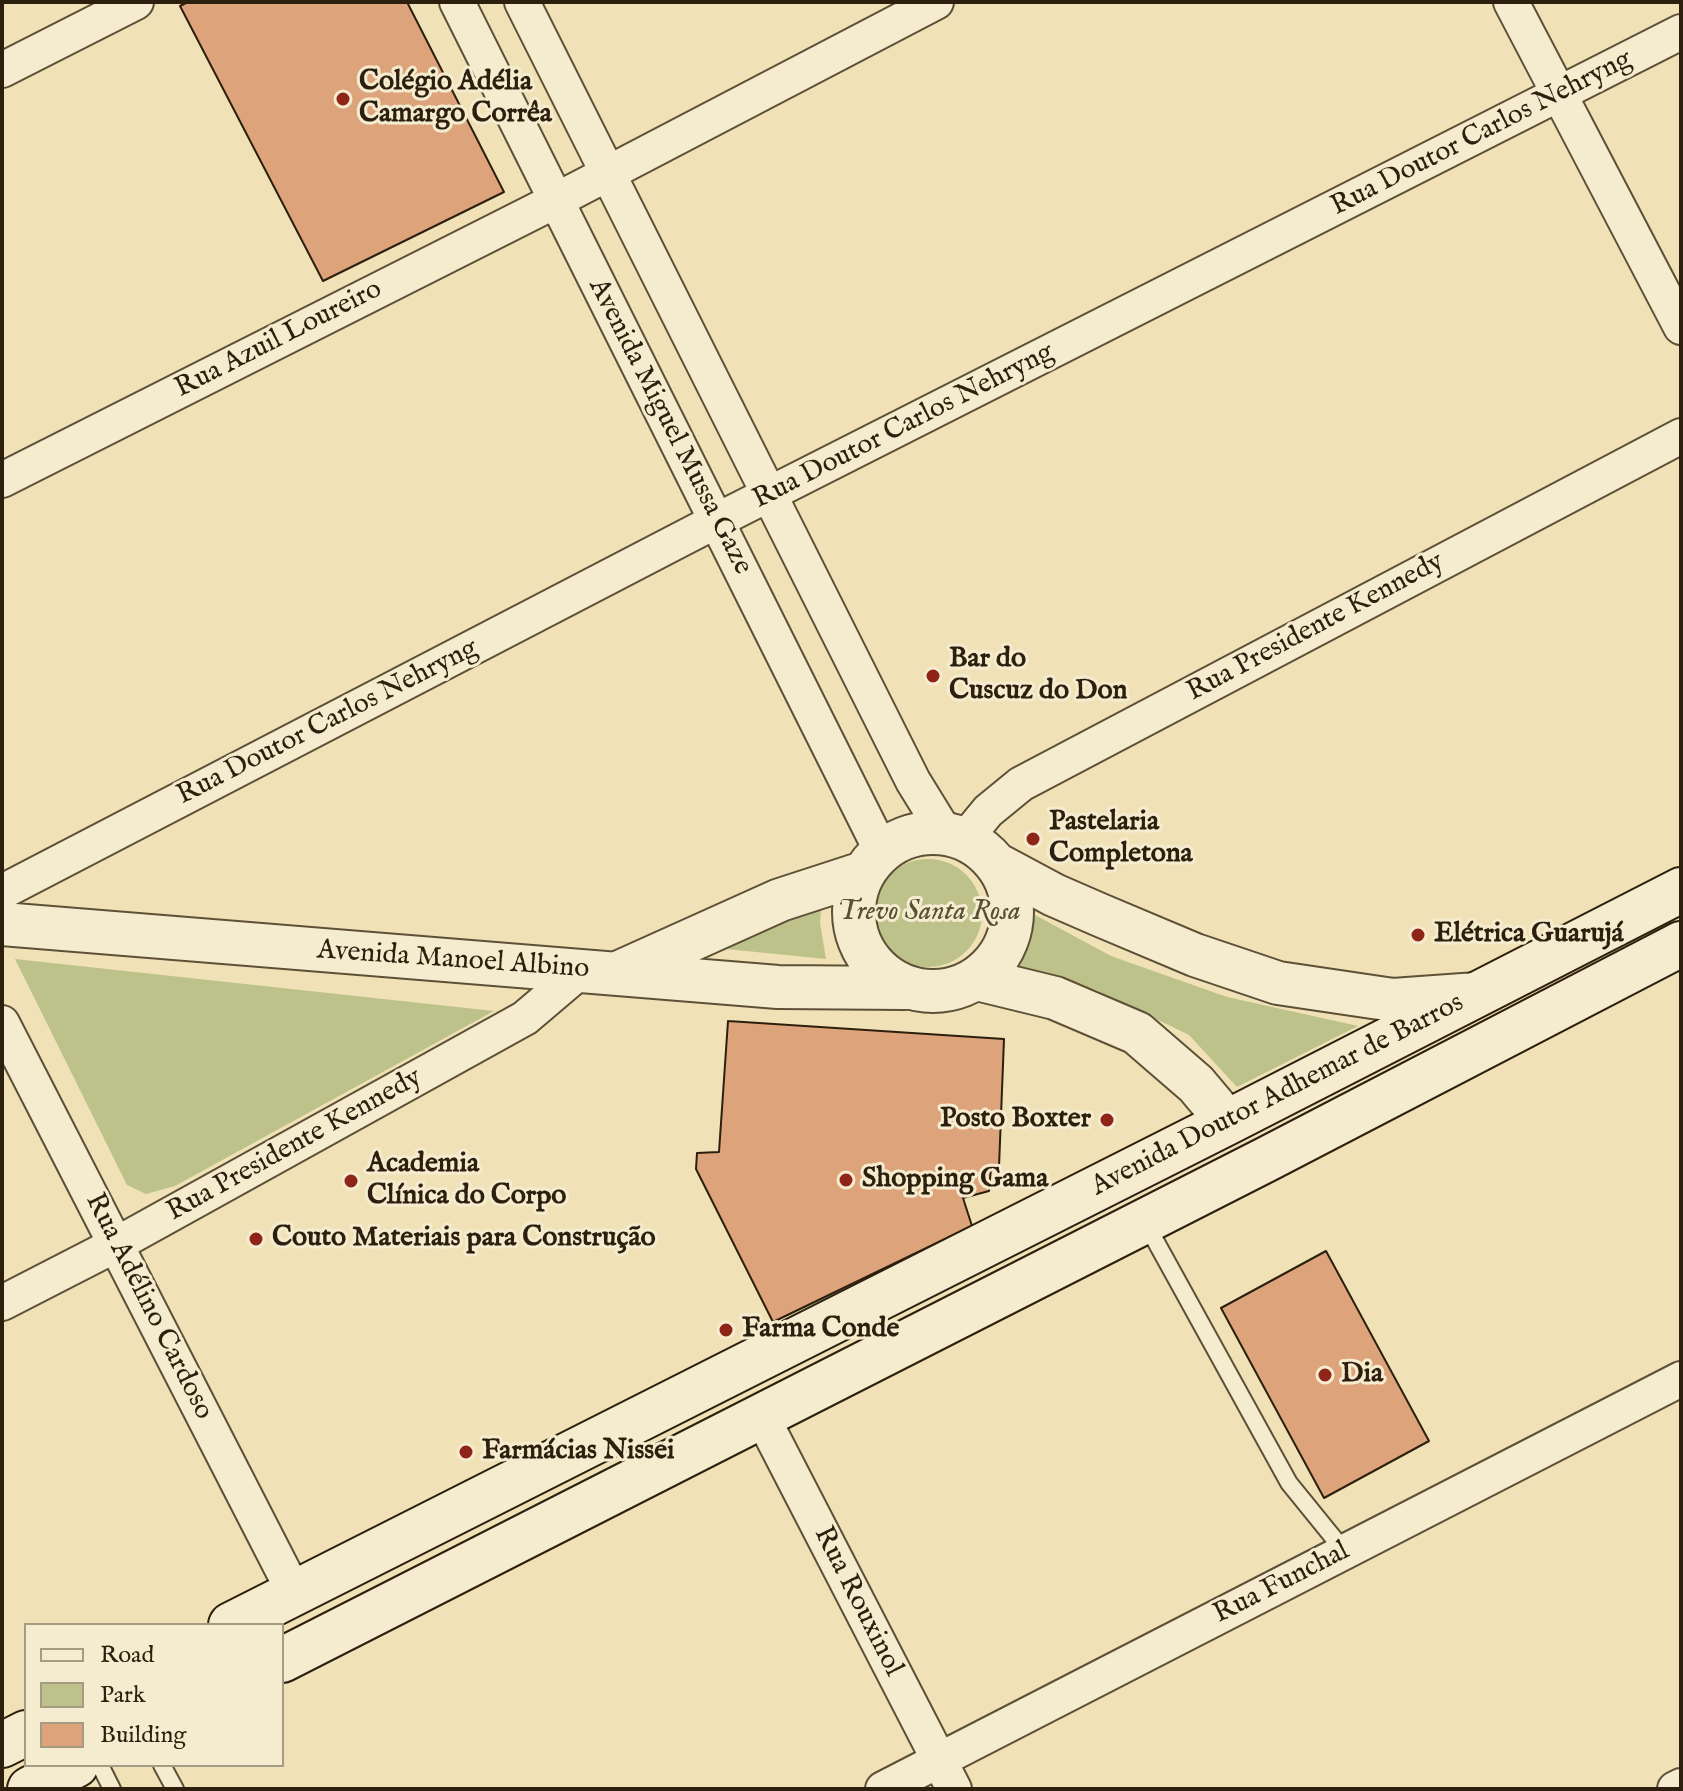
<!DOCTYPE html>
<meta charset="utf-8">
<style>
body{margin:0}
#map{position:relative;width:1683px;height:1791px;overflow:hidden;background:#f0e2b6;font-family:"IM FELL English",serif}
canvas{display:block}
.frame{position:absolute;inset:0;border:4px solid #2d1f0d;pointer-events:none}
.legend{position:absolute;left:24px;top:1623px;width:260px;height:144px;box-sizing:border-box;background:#f5ecd0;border:2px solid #a59a82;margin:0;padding:10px 14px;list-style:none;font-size:24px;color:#2d1f0d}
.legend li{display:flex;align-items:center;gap:16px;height:40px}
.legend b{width:40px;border:2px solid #a59a82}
</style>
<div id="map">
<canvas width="1683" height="1791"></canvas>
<div class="frame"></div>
<ul class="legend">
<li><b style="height:10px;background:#f5ecd0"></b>Road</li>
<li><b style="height:22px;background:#bdc28b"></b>Park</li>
<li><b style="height:22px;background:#dda37b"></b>Building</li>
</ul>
</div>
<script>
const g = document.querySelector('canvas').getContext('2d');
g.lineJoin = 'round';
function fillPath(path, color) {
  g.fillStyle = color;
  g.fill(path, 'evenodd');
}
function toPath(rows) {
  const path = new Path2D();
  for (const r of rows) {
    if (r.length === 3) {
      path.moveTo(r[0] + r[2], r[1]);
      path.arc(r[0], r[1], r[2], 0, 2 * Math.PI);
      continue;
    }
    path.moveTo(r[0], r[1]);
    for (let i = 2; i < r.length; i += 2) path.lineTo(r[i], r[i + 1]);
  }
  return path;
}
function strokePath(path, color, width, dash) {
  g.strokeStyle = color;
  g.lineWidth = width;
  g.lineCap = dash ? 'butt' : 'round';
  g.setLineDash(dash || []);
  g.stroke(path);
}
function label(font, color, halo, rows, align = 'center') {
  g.font = font + ' "IM FELL English",serif';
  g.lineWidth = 6;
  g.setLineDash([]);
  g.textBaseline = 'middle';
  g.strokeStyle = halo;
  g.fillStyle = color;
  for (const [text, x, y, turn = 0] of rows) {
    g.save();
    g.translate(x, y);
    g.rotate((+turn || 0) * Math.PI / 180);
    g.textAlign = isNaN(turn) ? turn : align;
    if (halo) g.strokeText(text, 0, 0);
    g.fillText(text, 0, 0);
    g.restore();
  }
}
fillPath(toPath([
 [928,913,54],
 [822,896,820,923,826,959,726,949],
 [1035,915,1111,956,1227,997,1358,1026,1237,1087,1189,1035,1096,990,1012,974,1023,953],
 [15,959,494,1011,175,1186,146,1194,127,1185]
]), '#bdc28b');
const building = toPath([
 [188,2,407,2,504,192,323,281,180,6,188,2],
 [728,1021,1004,1039,999,1167,991,1168,989,1191,963,1198,972,1226,773,1322,696,1169,697,1153,719,1152,728,1021],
 [1326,1251,1429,1441,1324,1498,1221,1308,1326,1251]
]);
fillPath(building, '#dda37b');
strokePath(building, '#2d1f0d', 2);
const service = toPath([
 [1145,1222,1289,1483,1345,1552],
 [100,1765,112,1789],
 [162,1765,175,1789]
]);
const minor = toPath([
 [457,2,882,852],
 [522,2,913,781,945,833],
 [1511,2,1681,327],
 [2,70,136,2],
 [2,480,555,201,936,2],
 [965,839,988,811,1021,784,1681,436],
 [2,892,716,521,1681,32],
 [2,1023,294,1592],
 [2,1303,117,1244,525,1018,578,973],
 [761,1415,954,1789],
 [883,1789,1681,1379],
 [1675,1789,1681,1786]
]);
const tertiary = toPath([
 [933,912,79],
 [998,865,1054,895,1100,915,1195,955,1278,983,1393,1000,1477,994],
 [2,924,778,987,905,988],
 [620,972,780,900,863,873],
 [977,979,1055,998,1137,1033,1196,1084,1228,1122]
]);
const secondary = toPath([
 [231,1625,1228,1122,1681,890],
 [282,1660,1267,1159,1681,944],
 [2,1745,26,1733],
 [30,1789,76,1765]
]);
strokePath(service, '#5e5037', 20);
strokePath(minor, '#5e5037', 38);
strokePath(tertiary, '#5e5037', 46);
strokePath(secondary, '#2d1f0d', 48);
strokePath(service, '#f5ecd0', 16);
strokePath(minor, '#f5ecd0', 34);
strokePath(tertiary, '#f5ecd0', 42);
strokePath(secondary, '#f5ecd0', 44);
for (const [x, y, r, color] of [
 [343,99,8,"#8f2418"],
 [933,676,8,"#8f2418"],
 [1033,839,8,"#8f2418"],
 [1418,935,8,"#8f2418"],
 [1107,1120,8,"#8f2418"],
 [846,1180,8,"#8f2418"],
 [351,1181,8,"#8f2418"],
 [256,1239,8,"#8f2418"],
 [726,1330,8,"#8f2418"],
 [1325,1375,8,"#8f2418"],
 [466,1452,8,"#8f2418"]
]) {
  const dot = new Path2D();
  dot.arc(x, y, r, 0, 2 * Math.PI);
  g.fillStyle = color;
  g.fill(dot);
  strokePath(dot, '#f5ecd0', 3);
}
label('bold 28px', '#2d1f0d', '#f5ecd0', [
 ["Colégio Adélia",359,83],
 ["Camargo Corrêa",359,115],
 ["Bar do",949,660],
 ["Cuscuz do Don",949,692],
 ["Pastelaria",1049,823],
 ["Completona",1049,855],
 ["Elétrica Guarujá",1434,935],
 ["Posto Boxter",1091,1120,"right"],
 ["Academia",367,1165],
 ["Clínica do Corpo",367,1197],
 ["Shopping Gama",862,1180],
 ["Couto Materiais para Construção",272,1239],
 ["Farma Conde",742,1330],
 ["Dia",1341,1375],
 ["Farmácias Nissei",482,1452]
], 'left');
label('28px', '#2d1f0d', '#f5ecd0', [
 ["Rua Doutor Carlos Nehryng",1482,134,-27],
 ["Rua Azuil Loureiro",279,340,-27],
 ["Avenida Miguel Mussa Gaze",669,427,63],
 ["Rua Doutor Carlos Nehryng",904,427,-27],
 ["Rua Presidente Kennedy",1316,628,-28],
 ["Rua Doutor Carlos Nehryng",328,723,-27],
 ["Avenida Manoel Albino",453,961,4],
 ["Avenida Doutor Adhemar de Barros",1278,1096,-27],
 ["Rua Presidente Kennedy",295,1146,-29],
 ["Rua Adélino Cardoso",148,1307,63],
 ["Rua Funchal",1282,1584,-27],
 ["Rua Rouxinol",857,1602,63]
]);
label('italic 28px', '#585033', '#f5ecd0', [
 ["Trevo Santa Rosa",929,913]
]);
</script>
